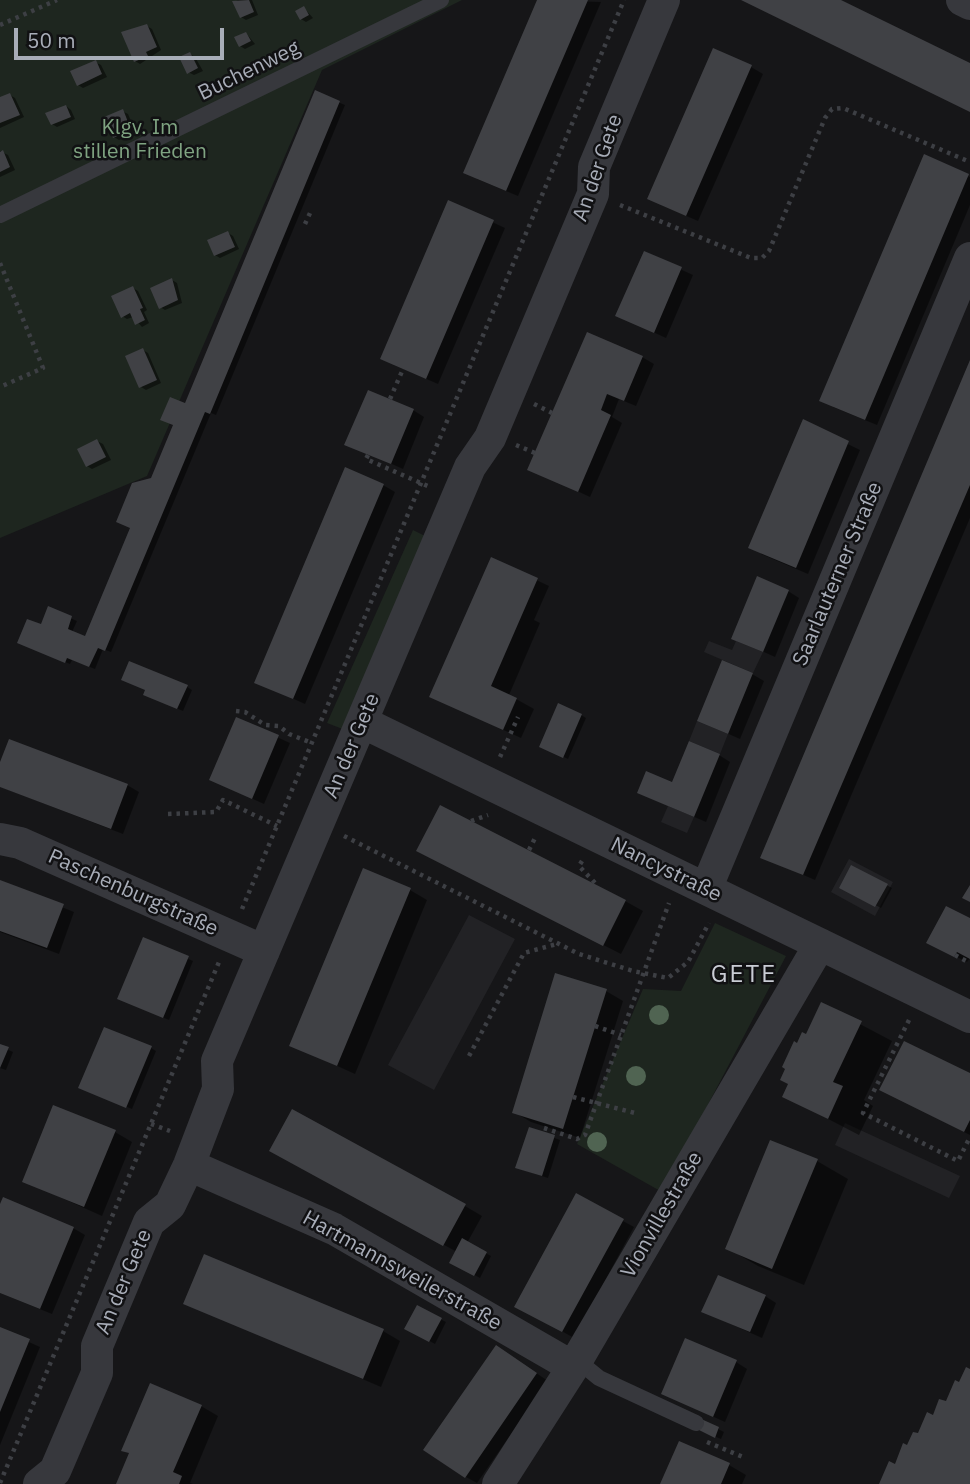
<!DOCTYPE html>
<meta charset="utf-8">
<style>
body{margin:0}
#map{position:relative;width:970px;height:1484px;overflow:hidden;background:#161618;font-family:"IBM Plex Sans",sans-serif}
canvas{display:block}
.scale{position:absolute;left:14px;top:28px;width:210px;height:32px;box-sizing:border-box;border:4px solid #a8adb8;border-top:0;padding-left:9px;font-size:21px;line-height:24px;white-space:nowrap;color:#a8adb8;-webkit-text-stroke:5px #111113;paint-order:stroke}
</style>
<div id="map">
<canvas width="970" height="1484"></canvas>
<div class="scale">50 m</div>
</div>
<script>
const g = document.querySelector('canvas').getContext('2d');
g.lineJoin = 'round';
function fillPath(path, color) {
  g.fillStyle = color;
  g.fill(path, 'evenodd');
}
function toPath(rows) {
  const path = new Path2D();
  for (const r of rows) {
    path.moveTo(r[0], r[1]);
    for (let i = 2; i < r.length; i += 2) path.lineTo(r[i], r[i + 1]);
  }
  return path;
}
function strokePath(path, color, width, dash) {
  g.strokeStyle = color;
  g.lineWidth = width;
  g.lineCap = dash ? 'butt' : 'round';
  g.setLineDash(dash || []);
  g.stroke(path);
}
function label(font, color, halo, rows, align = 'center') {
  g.font = font + ' "IBM Plex Sans",sans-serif';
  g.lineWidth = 5;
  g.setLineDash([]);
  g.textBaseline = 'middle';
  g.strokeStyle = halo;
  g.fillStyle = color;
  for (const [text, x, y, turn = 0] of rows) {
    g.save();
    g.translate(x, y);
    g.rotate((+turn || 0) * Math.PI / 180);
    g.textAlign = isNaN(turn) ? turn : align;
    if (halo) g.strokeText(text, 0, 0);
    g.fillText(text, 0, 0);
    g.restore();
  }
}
fillPath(toPath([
 [709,641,732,650,736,641,763,652,753,673,704,652],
 [697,721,728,734,720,754,689,741],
 [668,806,694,817,687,833,661,822],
 [849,859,893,882,875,916,831,892],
 [469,915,515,939,434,1090,388,1065],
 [845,1123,960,1176,949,1198,835,1145]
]), '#222225');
fillPath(toPath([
 [0,0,462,0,322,70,147,476,0,538],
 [413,530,433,540,353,733,327,723],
 [715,923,786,956,662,1192,577,1144,643,989,681,991]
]), '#1e261f');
fillPath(toPath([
 [238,0,252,0,258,15,246,20,241,17,234,2],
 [539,0,601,2,518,196,477,179],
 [304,8,313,18,306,22,301,19],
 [147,26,152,29,161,50,140,64,135,61],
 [246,33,255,44,245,49,240,46],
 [190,54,195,57,203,71,194,75,188,72],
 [95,62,101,65,107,77,83,88,78,85],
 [751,67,763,74,698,221,661,205],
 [316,93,345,105,216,415,211,413,111,652,103,649,95,669,72,660,70,664,24,645,42,627,49,609,77,621,72,632,86,638],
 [10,95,15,98,24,117,0,128,0,99],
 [66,106,71,110,75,119,57,127,52,124],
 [122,111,128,114,136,133,119,140,114,137],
 [0,151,8,155,15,170,0,177],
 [925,157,970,177,970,205,877,425,833,407],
 [449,202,505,228,438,384,394,365],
 [228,233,233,236,239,249,220,258,215,255],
 [645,253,693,275,666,338,618,316],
 [172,280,177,283,182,303,165,310,160,307],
 [133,288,138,291,147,310,144,312,149,323,142,327,133,317,127,319,122,316],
 [143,350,148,353,161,383,146,390,141,387],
 [642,357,654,364,636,406,619,399,612,417,622,423,590,497,530,469],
 [970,365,970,518,815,880,762,857],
 [413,410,424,417,403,469,347,444],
 [803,422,860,450,808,574,761,554],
 [97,441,103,444,111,460,92,469,87,466],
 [383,485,395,492,305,704,256,682],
 [492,559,549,586,534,620,540,623,509,695,534,709,521,738,432,697],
 [788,591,799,598,775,657,733,638],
 [752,674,764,681,740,739,699,721],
 [187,687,192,690,183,711,150,697],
 [581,715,586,718,568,759,547,749],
 [237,719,290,743,264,804,211,780],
 [719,755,730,762,706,822,639,793,673,784],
 [0,767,127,785,139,792,123,834,6,789,0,786],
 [436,860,625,901,643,911,621,954],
 [852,867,892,888,881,908,841,887],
 [0,882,74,912,59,954,0,932],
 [410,890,427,900,355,1074,291,1045],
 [970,920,970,958,967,962,940,949],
 [144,939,193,961,169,1020,124,1001],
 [606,991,623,1001,580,1138,531,1122,514,1112],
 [822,1004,892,1041,864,1100,873,1106,859,1135,784,1096],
 [0,1046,13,1052,6,1070,0,1068],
 [151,1048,156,1051,132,1109,86,1090],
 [970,1075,970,1135,899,1099],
 [530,1129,560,1140,548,1178,523,1170],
 [115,1132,132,1142,102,1216,24,1181],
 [289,1160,465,1206,482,1216,467,1243,491,1256,480,1278,451,1262,457,1252],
 [817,1161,848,1179,804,1285,758,1266,727,1248],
 [577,1196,634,1227,574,1338,517,1306],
 [0,1209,73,1228,85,1235,52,1314,0,1293],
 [765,1296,776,1303,762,1338,704,1312],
 [185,1303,383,1331,400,1341,381,1387],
 [417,1307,446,1322,435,1344,406,1328],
 [0,1329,40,1347,0,1445],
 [508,1354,548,1381,477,1483,466,1477],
 [736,1362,747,1369,725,1422,663,1394],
 [201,1406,218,1416,190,1483,193,1484,118,1484],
 [700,1420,724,1432,721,1439,702,1431],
 [729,1465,746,1475,742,1484,662,1484]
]), '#0007');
fillPath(toPath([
 [249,0,254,12,240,18,232,1],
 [537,0,588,0,506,191,463,173],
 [741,0,841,0,970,63,970,112],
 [304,6,309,15,300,20,295,11],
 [147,24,157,47,146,52,148,56,134,62,121,32],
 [246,32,251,41,239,47,234,37],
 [713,48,752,65,686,216,647,199],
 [190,52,198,68,187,74,179,57],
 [96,60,102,74,77,86,70,71],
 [315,90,340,101,210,414,205,412,105,651,98,648,89,667,67,658,65,663,17,643,27,619,41,624,48,606,72,616,68,629,85,636,130,528,116,522,132,483,151,478,173,425,160,420,170,397,185,403],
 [10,93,20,115,0,123,0,97],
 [66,105,71,117,51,125,45,113],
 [123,109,131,130,113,138,104,117],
 [3,150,10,167,0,172,0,152],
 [924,154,969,174,865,420,819,401],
 [448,200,494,220,426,379,380,359],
 [228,231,235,247,214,256,207,240],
 [644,251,682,267,654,333,615,316],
 [172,278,178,300,159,309,150,288],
 [133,286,143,308,140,309,145,320,135,325,130,313,121,318,111,296],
 [587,332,643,356,624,401,607,394,601,410,611,415,578,492,527,470],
 [143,348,157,380,139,388,125,356],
 [970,360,970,485,803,875,760,858],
 [368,390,414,409,391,464,344,445],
 [803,419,849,441,796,568,748,548],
 [97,439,106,457,86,467,77,449],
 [345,467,384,484,293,699,254,683],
 [491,557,538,578,491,686,517,698,503,730,429,697],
 [757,576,789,590,763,652,731,639],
 [722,660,753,673,728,734,697,721],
 [129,661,188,685,177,709,143,695,145,690,121,680],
 [558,703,582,714,563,758,539,747],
 [236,717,279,735,252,799,209,780],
 [9,739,128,784,111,829,0,787,0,762],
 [689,741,720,754,694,817,637,793,646,771,672,782],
 [440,805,626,900,603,946,416,851],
 [851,865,888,884,875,907,839,888],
 [363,868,411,888,337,1066,289,1046],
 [0,880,64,904,47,948,0,931],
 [970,885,970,902,962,898],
 [946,906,970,918,970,959,957,952,954,957,926,943],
 [143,937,189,956,163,1018,117,999],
 [555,973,607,989,563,1129,512,1113],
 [821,1002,862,1021,833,1082,843,1086,828,1119,782,1097,788,1084,780,1080,785,1069,782,1067,794,1041,797,1043,802,1032,806,1034],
 [104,1027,152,1046,126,1108,78,1088],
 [904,1041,970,1073,970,1120,964,1132,879,1090],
 [0,1044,9,1047,0,1068],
 [53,1105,116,1130,84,1207,22,1182],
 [292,1109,466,1204,443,1246,269,1151],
 [529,1127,555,1135,542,1176,515,1168],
 [770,1140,818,1159,772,1269,725,1249],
 [576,1193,624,1219,562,1332,514,1307],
 [3,1197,74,1227,40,1309,0,1293,0,1204],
 [462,1238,487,1252,474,1276,449,1263],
 [204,1254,384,1329,363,1379,183,1304],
 [718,1275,766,1295,750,1332,701,1312],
 [417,1305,442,1318,429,1342,404,1329],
 [0,1327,30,1339,0,1412],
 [685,1338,737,1360,713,1417,661,1394],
 [496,1345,537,1373,465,1478,423,1450],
 [966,1367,970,1369,970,1484,879,1484,889,1461,895,1464,903,1443,907,1445,913,1432,918,1433,927,1412,933,1415,939,1399,946,1401,955,1380,959,1382],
 [150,1383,202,1405,173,1472,182,1476,179,1484,116,1484,129,1453,121,1451],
 [699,1418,719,1427,715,1438,695,1428],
 [679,1441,730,1463,721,1484,660,1484]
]), '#404145');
strokePath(toPath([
 [0,25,57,0],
 [620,205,751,258,762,258,769,251,825,118,832,109,843,108,970,162],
 [305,224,310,213],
 [0,263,43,368,0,387],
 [390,399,403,369],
 [534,404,552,413],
 [516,445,535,453],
 [368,455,366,459,430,487],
 [236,711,245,712,265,725,279,726,289,734,312,743],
 [500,757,518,717],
 [168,814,216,812,223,800,277,826],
 [471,821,488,815],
 [344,836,579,954,633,971,668,978,688,962,709,923],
 [529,850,535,838],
 [582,861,579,866,596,884],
 [242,909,624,0],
 [955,955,970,963],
 [909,1020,863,1113,958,1161,970,1137],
 [595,1026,621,1035],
 [469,1056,524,953,557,944],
 [573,1097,635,1113],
 [151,1124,170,1131],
 [544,1128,577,1139,585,1135,669,903],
 [707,1442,743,1457],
 [0,1483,219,962]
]), '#3d3f44', 4.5, [3.5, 5]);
strokePath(toPath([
 [0,215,441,0],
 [577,1360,599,1378,696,1423]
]), '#37383d', 16);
strokePath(toPath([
 [962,0,970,4],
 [362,722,970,1017],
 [0,839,20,843,264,951],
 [706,889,970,258],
 [189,1165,334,1229,573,1367],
 [39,1484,55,1471,97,1373,97,1346,149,1222,170,1205,189,1165,218,1089,217,1061,470,467,490,438,593,194,594,167,664,0],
 [498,1484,573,1367,820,944]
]), '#37383d', 32);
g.fillStyle = '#506452';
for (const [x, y] of [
 [659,1015],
 [636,1076],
 [597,1142]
]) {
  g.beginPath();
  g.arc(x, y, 10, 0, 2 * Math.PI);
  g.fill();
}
label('21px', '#a8adb8', '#111113', [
 ["Buchenweg",249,71,-26],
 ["An der Gete",598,168,-71],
 ["Saarlauterner Straße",838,574,-67],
 ["An der Gete",352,746,-67],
 ["Nancystraße",666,870,26],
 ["Paschenburgstraße",133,893,24],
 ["Vionvillestraße",662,1215,-60],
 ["Hartmannsweilerstraße",402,1271,29],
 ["An der Gete",124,1282,-67]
]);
label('21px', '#7fa381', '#111113', [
 ["Klgv. Im",140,128],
 ["stillen Frieden",140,152]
]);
g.letterSpacing = '2px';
label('24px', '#c9ccd4', '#111113', [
 ["GETE",744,975]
]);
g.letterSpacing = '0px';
</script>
